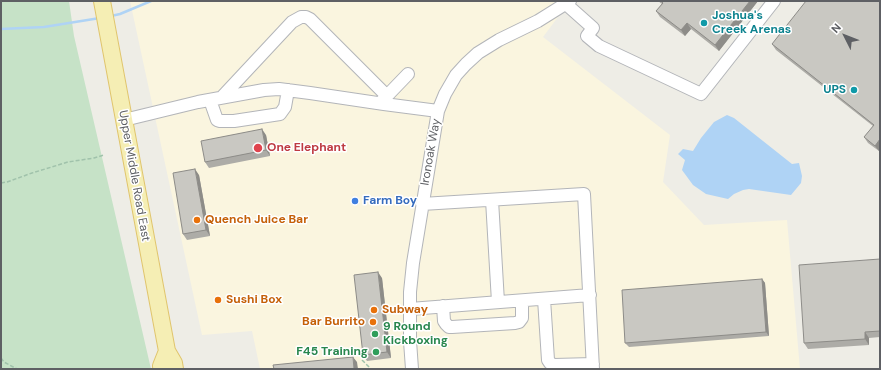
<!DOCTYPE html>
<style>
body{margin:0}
#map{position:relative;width:881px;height:370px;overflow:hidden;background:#eeede6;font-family:"DM Sans",sans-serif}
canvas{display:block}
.frame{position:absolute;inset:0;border:2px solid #5e6064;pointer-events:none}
.north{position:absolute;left:825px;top:16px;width:40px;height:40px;-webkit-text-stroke:3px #fff;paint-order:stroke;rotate:312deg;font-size:11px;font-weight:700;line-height:16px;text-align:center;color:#5e6064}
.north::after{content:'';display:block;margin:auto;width:14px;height:18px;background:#5e6064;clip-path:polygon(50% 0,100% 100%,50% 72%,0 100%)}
</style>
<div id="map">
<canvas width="881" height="370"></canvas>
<div class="frame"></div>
<div class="north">N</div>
</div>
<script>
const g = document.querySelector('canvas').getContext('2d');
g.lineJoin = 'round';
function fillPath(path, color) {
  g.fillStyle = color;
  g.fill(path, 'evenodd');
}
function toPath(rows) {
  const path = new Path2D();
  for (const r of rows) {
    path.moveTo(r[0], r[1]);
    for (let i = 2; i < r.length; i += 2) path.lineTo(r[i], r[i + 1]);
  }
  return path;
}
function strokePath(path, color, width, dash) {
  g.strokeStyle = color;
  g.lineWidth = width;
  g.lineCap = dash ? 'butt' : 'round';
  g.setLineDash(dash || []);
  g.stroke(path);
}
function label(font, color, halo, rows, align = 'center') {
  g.font = font + ' "DM Sans",sans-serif';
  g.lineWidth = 3;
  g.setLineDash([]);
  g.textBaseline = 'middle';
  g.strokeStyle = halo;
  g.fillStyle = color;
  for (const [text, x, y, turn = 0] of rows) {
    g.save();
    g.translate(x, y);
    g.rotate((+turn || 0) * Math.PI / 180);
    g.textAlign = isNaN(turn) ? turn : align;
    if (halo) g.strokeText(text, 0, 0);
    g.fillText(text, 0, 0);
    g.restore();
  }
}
fillPath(toPath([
 [130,1,570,1,543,37,670,135,663,182,704,225,787,220,800,369,260,369,252,331,202,335]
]), '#faf5df');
fillPath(toPath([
 [1,1,69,1,74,36,151,369,1,369]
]), '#c6e2c7');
fillPath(toPath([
 [727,115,734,118,792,164,799,163,802,176,801,183,791,195,749,189,743,190,734,194,728,199,706,194,693,185,682,170,685,160,678,154,683,149,693,151,701,138,714,122]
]), '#afd3f5');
strokePath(toPath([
 [111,16,120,14,151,1],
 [1,29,44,27,100,18]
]), '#afd3f5', 2.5);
const minor = toPath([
 [566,4,593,28,587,36,599,46,701,94,774,1],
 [221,98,292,22,301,17,306,17,310,19,387,96],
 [210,100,217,120,220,121,234,121,280,114,285,107,288,90],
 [382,101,408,74],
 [124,120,198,102,264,90,279,89,310,93,384,104,438,111],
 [492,200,498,302],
 [422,204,584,194,593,369],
 [544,299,548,360,550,363,554,365,593,364],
 [443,306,444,321,446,324,449,327,452,327,515,323,519,322,522,318,522,301],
 [410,309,590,295],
 [412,369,410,341,410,292,413,263,438,111,445,94,456,75,466,64,478,53,499,40,538,21,570,1]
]);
const major = toPath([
 [102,1,167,351,174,363,175,369],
 [162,369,161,366,167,351]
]);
strokePath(minor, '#b3b5b9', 14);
strokePath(major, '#e0c56d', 18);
strokePath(toPath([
 [1,183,7,182,32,173,68,162,94,158,104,155],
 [1,358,4,362,17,369],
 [362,360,371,369]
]), '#a0c2ab', 1.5, [4, 2]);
strokePath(minor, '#fff', 12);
strokePath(major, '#f5eeb4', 16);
fillPath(toPath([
 [658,1,758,1,719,51,691,29,685,36,660,17,656,11,662,4],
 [880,1,880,150,879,151,868,143,864,137,873,126,776,50,772,44],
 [266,135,270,156,209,168,205,162],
 [199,175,210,236,187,240,183,234],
 [880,259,880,337,869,338,869,345,808,349,804,343],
 [382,278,391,358,367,361,363,355],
 [762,279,765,283,769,336,629,347,625,343]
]), '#adaca7');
fillPath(toPath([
 [750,1,758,1,719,51,715,45],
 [687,23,691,29,685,36,681,30],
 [262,129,266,135,270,156,266,150],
 [880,139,880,150,879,151,875,146],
 [195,169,199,175,210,236,206,230],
 [378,272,382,278,391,358,387,352],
 [762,279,765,283,769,336,766,332],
 [865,332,869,338,869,345,865,339],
 [353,357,357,362,358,369,354,369]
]), '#8d8c88');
const building = toPath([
 [661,1,750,1,715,45,687,23,681,30,656,11,663,3,661,1],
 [806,1,880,1,880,139,875,146,864,137,874,125,772,44,806,1],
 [262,129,266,150,205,162,201,141,262,129],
 [195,169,206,230,183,234,173,173,195,169],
 [880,259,880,331,865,332,865,339,804,343,799,265,880,259],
 [378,272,387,352,363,355,354,275,378,272],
 [762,279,766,332,625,343,622,290,762,279],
 [353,357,354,369,274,369,273,365,353,357]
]);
fillPath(building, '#c9c8c2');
strokePath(building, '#8d8c88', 1);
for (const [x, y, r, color] of [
 [704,23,4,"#0f9aa8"],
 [854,90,4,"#0f9aa8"],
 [258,148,5,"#e0444e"],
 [355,201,4,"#3f7fe0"],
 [197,220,4,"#e8710a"],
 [218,300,4,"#e8710a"],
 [374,310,4,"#e8710a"],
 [373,322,4,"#e8710a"],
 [375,334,4,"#2e9e5b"],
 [376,352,4,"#2e9e5b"]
]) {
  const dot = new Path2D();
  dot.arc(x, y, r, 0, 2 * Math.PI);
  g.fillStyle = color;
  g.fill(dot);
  strokePath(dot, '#fff', 1.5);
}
label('bold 12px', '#0d838f', '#fff', [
 ["Joshua's",712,16],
 ["Creek Arenas",712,30],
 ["UPS",846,90,"right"]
], 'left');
label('bold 12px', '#be3a42', '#fff', [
 ["One Elephant",267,148]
], 'left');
label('12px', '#5e6064', '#fff', [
 ["Ironoak Way",431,152,-80],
 ["Upper Middle Road East",134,176,80]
]);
label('bold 12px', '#366cbe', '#fff', [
 ["Farm Boy",363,201]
], 'left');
label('bold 12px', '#c56008', '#fff', [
 ["Quench Juice Bar",205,220],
 ["Sushi Box",226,300],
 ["Subway",382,310],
 ["Bar Burrito",365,322,"right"]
], 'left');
label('bold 12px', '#27864d', '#fff', [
 ["9 Round",383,327],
 ["Kickboxing",383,341],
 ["F45 Training",368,352,"right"]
], 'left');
</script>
